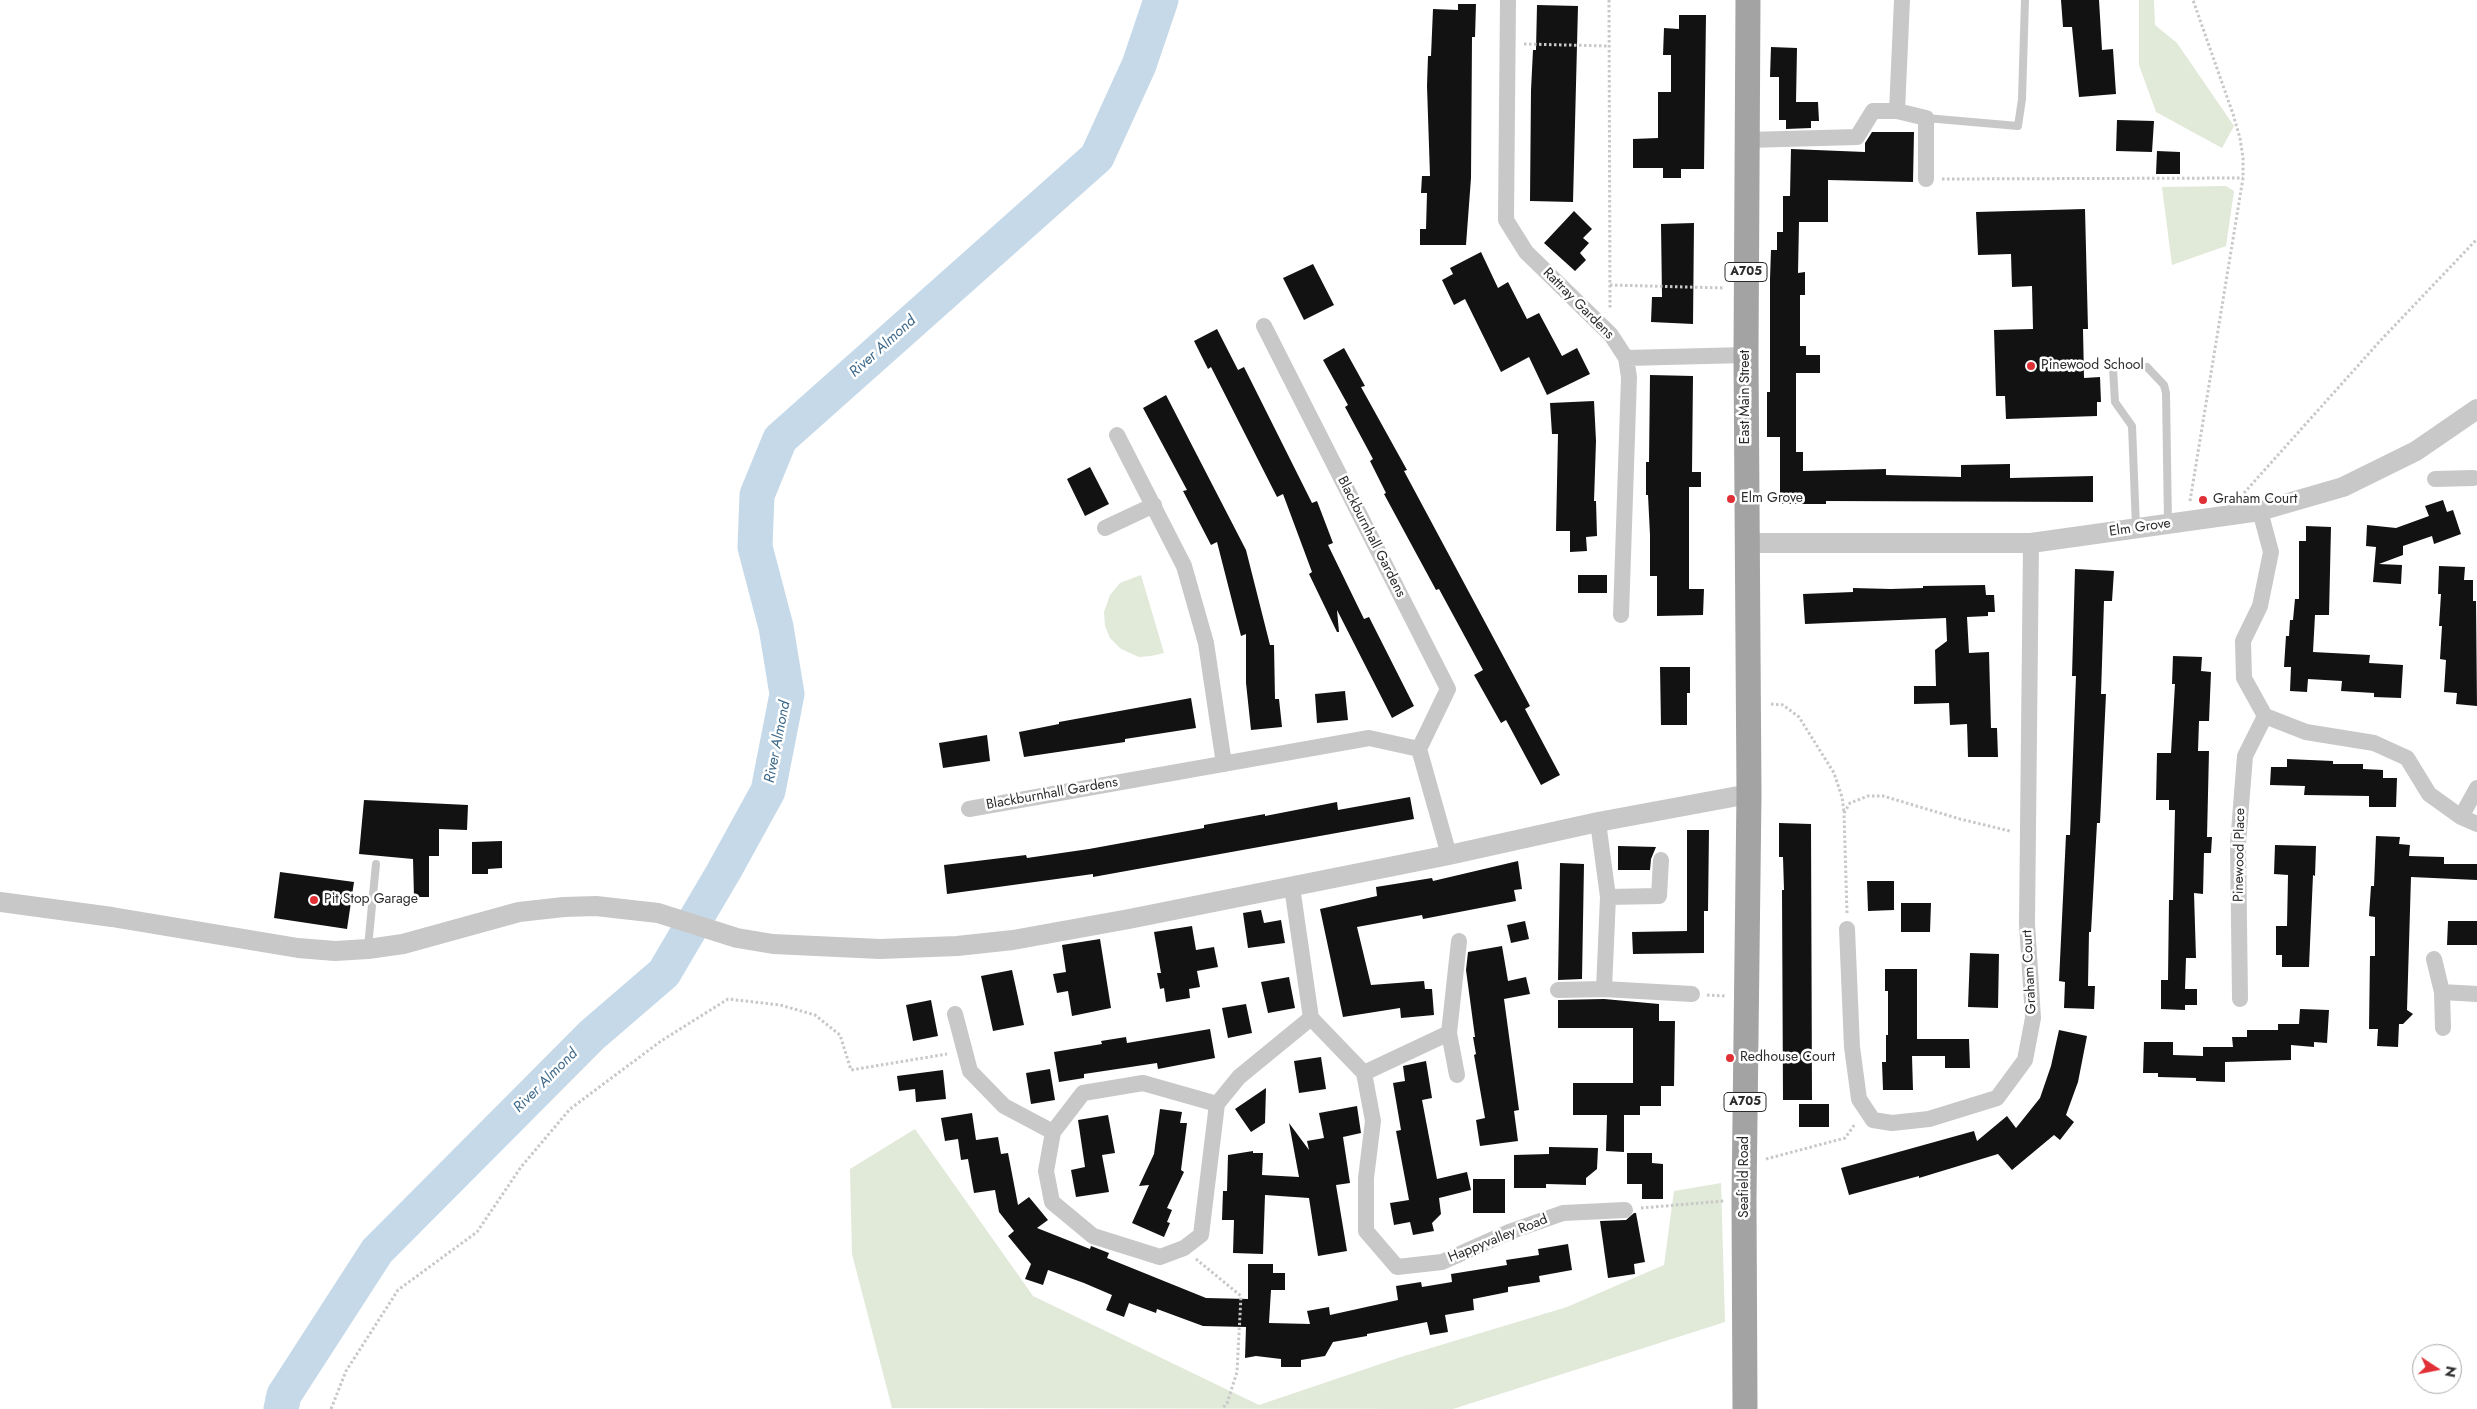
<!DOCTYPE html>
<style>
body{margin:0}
#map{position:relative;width:2477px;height:1409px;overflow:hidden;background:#fff;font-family:Jost,sans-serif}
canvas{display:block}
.north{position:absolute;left:2412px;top:1344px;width:50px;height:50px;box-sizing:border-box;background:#fff;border:1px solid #aaa;border-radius:50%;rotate:101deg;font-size:14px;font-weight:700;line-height:20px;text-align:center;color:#2b2b2b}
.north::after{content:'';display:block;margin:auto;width:18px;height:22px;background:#e03036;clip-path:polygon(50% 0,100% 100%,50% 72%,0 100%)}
</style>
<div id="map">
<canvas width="2477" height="1409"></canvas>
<div class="north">N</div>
</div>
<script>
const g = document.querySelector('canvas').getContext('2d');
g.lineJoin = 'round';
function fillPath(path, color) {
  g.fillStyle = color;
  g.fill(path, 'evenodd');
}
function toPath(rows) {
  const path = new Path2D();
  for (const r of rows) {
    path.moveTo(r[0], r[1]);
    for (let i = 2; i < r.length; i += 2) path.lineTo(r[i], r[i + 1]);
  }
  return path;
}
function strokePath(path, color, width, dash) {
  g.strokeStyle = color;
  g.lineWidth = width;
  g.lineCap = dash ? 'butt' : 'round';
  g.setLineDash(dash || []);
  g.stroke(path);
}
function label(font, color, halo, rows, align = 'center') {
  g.font = font + ' Jost,sans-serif';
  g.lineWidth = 5;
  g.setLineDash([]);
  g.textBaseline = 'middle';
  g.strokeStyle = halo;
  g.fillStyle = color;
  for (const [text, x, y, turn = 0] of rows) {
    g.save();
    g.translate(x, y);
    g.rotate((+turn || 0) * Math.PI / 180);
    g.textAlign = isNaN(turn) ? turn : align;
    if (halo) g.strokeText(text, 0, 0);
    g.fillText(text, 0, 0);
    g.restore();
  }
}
fillPath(toPath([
 [2139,0,2154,0,2155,25,2177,43,2234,126,2222,148,2156,112,2139,65],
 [2226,186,2234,191,2226,246,2172,265,2162,187],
 [1141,575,1164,653,1151,656,1139,657,1121,649,1110,638,1105,626,1104,612,1110,595,1120,583],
 [915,1129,1033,1296,1259,1405,1401,1357,1567,1307,1664,1265,1674,1191,1721,1183,1725,1322,1453,1409,892,1408,852,1254,850,1169]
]), '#e1e9d9');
strokePath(toPath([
 [281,1409,284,1395,377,1251,592,1035,664,973,724,871,768,791,787,694,776,627,755,547,757,495,780,439,1097,157,1139,65,1161,0]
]), '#c5d9e9', 35);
fillPath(toPath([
 [2061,0,2099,0,2102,50,2113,49,2116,94,2079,97,2072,27,2063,27],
 [1458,4,1476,4,1475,37,1472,37,1471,178,1466,245,1420,245,1420,229,1426,229,1427,193,1421,193,1422,176,1430,176,1427,86,1428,56,1431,56,1433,9,1458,10],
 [1537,5,1578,6,1573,202,1530,201,1531,90,1533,50,1536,50],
 [1679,15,1706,15,1704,169,1681,169,1681,178,1663,178,1663,168,1633,168,1633,139,1658,138,1658,92,1671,92,1671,55,1663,55,1664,28,1679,29],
 [1771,47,1797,48,1796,102,1818,102,1819,121,1811,121,1811,128,1786,129,1786,120,1779,120,1779,77,1770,77],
 [2117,120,2154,121,2152,152,2116,151],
 [1872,132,1914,132,1913,182,1828,180,1828,222,1799,222,1798,273,1805,272,1805,295,1800,295,1800,346,1806,346,1806,355,1820,355,1820,373,1796,373,1796,452,1803,452,1803,471,1886,469,1886,475,1961,477,1961,465,2010,464,2010,478,2093,476,2093,502,1826,501,1826,504,1780,504,1780,437,1767,437,1767,392,1770,392,1770,279,1771,250,1777,250,1777,232,1783,232,1783,196,1790,196,1791,149,1865,152,1865,143],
 [2157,151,2180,152,2180,174,2156,174],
 [2085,209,2088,329,2083,329,2084,378,2100,377,2101,402,2097,402,2097,416,2006,419,2005,396,1996,396,1994,330,2033,329,2032,286,2012,287,2011,254,1978,255,1976,212],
 [1574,211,1592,229,1583,238,1589,243,1580,253,1586,260,1575,271,1544,243],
 [1694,223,1693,324,1651,322,1652,297,1662,297,1661,224],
 [1481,252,1498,288,1508,282,1527,319,1539,313,1562,356,1577,348,1590,374,1547,395,1529,357,1501,372,1465,299,1454,305,1442,280,1453,274,1450,268],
 [1313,264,1334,305,1304,320,1283,278],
 [1217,329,1238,370,1244,367,1312,503,1317,501,1333,543,1328,545,1364,619,1369,617,1414,706,1392,718,1337,610,1339,632,1337,632,1309,574,1312,572,1283,494,1277,497,1211,367,1208,369,1194,341],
 [1344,348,1365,386,1361,387,1407,470,1404,471,1530,706,1525,709,1560,775,1541,785,1506,720,1501,723,1474,675,1483,670,1439,589,1436,590,1384,494,1386,493,1370,461,1373,459,1345,407,1348,405,1323,360],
 [1650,375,1693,376,1692,472,1701,472,1701,487,1689,487,1689,589,1704,589,1703,615,1657,616,1657,576,1650,576,1650,535,1648,495,1646,495,1646,462,1649,462],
 [1166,395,1246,550,1270,645,1274,645,1275,699,1279,699,1282,727,1251,730,1246,683,1246,634,1241,636,1217,542,1211,545,1183,491,1187,490,1143,408],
 [1594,401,1596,441,1594,501,1596,501,1597,536,1586,537,1587,551,1570,552,1570,531,1556,531,1558,434,1552,434,1550,403],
 [1090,467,1109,504,1085,516,1067,479],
 [2443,500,2447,512,2453,510,2461,534,2434,544,2432,536,2403,546,2403,555,2379,564,2402,565,2401,584,2373,582,2376,547,2366,546,2367,525,2396,528,2429,516,2425,506],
 [2306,526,2331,527,2329,615,2315,615,2313,652,2370,655,2369,663,2403,665,2401,698,2374,697,2374,693,2341,691,2342,681,2308,679,2307,692,2290,691,2291,667,2284,667,2286,636,2289,636,2290,620,2293,620,2295,599,2299,599,2299,541,2306,541],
 [2439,566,2465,567,2464,580,2473,580,2473,601,2476,601,2477,706,2456,704,2457,693,2444,692,2446,660,2440,659,2442,626,2439,626,2441,594,2438,594],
 [2075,569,2114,571,2112,601,2104,601,2101,694,2106,694,2100,823,2097,823,2091,932,2089,932,2088,986,2095,986,2094,1009,2064,1008,2065,982,2059,981,2066,835,2070,835,2076,676,2072,676],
 [1578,575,1607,575,1607,593,1578,593],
 [1985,585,1986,595,1994,595,1995,612,1988,612,1988,616,1967,617,1969,653,1989,652,1991,728,1997,728,1998,757,1968,757,1967,724,1950,725,1949,703,1914,704,1914,686,1936,686,1935,650,1947,641,1946,618,1805,624,1803,594,1853,592,1853,588,1891,589,1923,588,1923,586],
 [2173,656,2202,657,2201,671,2211,672,2209,721,2199,721,2198,751,2209,751,2207,837,2212,837,2211,853,2204,853,2203,894,2194,893,2196,958,2186,958,2185,989,2197,989,2197,1005,2185,1005,2185,1010,2161,1009,2161,980,2168,980,2169,900,2173,900,2175,810,2169,810,2169,800,2156,800,2157,753,2171,753,2175,684,2172,684],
 [1660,667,1690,667,1690,693,1687,693,1687,725,1661,725],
 [1345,691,1348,720,1317,723,1315,694],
 [1191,698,1196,728,1125,739,1125,742,1024,757,1019,732,1059,724,1059,722],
 [987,735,990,761,943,768,939,743],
 [2287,759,2333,761,2333,764,2363,764,2363,769,2383,770,2383,778,2397,778,2396,807,2369,807,2369,796,2304,795,2305,786,2270,785,2271,767,2287,767],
 [1410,797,1414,819,1093,877,1093,874,947,894,944,865,1026,855,1027,858,1089,849,1204,828,1204,825,1265,814,1265,816,1337,802,1338,810],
 [364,800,468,805,467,830,439,829,439,856,429,856,429,897,414,897,413,859,359,854],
 [1779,823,1811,824,1812,1100,1783,1100,1782,890,1784,890,1783,857,1779,857],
 [1687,830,1709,830,1708,911,1704,911,1704,953,1633,954,1632,932,1687,931],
 [2376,836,2400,837,2399,844,2410,845,2409,856,2444,857,2444,864,2477,864,2477,880,2411,877,2407,1010,2413,1014,2403,1024,2399,1024,2398,1047,2377,1046,2378,1029,2369,1029,2370,956,2375,956,2375,917,2369,916,2371,886,2374,886],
 [502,841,502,868,488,869,488,874,472,874,472,842],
 [2275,845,2316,846,2315,876,2313,875,2309,967,2282,967,2282,955,2276,955,2276,926,2287,926,2288,875,2274,874],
 [1618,846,1656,847,1651,859,1650,870,1618,870],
 [1518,861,1522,889,1514,890,1516,901,1423,919,1422,915,1357,927,1371,985,1424,981,1425,989,1432,989,1434,1015,1401,1018,1400,1008,1343,1017,1320,909,1377,896,1376,887,1432,878,1433,881],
 [1560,863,1584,864,1582,979,1558,980],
 [280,872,354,882,347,929,274,918],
 [1867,881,1894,881,1894,910,1868,911],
 [1901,903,1931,903,1930,932,1901,932],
 [1261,910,1264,923,1281,920,1285,943,1248,948,1243,913],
 [1525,921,1529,939,1511,943,1507,925],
 [2448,921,2477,921,2477,945,2447,945],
 [1192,926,1196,950,1214,947,1218,967,1197,971,1200,987,1189,989,1190,998,1166,1002,1164,988,1160,989,1157,973,1161,973,1154,932],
 [1100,939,1111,1008,1072,1016,1068,991,1057,993,1053,974,1066,972,1062,945],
 [1502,946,1508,981,1526,977,1530,994,1504,999,1519,1110,1514,1111,1518,1141,1480,1146,1476,1120,1485,1118,1474,1055,1476,1054,1473,1037,1475,1037,1466,970,1468,952],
 [1970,953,1999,954,1998,1008,1968,1007],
 [1885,969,1917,969,1917,1039,1969,1039,1970,1068,1945,1068,1945,1056,1912,1056,1913,1090,1883,1090,1882,1062,1886,1062,1886,1035,1888,1035,1888,991,1885,991],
 [1012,970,1024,1025,993,1031,981,976],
 [1289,977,1295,1008,1268,1013,1261,982],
 [1604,999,1659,1004,1659,1021,1675,1021,1674,1086,1661,1086,1661,1106,1640,1106,1640,1115,1624,1115,1624,1152,1606,1151,1607,1115,1573,1115,1573,1083,1633,1083,1633,1028,1558,1028,1558,1000],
 [931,1000,938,1036,913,1041,906,1005],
 [1246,1004,1252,1033,1228,1038,1222,1008],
 [2300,1009,2329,1010,2327,1043,2314,1042,2314,1047,2291,1045,2291,1060,2225,1062,2225,1082,2196,1081,2196,1078,2158,1077,2158,1073,2143,1073,2144,1042,2173,1042,2173,1055,2203,1056,2203,1047,2233,1047,2232,1037,2247,1037,2247,1030,2278,1030,2278,1024,2299,1024],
 [1210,1029,1215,1058,1158,1069,1157,1063,1084,1074,1084,1078,1059,1082,1054,1052,1102,1044,1101,1041,1126,1037,1127,1043],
 [2059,1030,2087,1036,2078,1082,2066,1115,2074,1122,2060,1140,2054,1135,2012,1170,1998,1154,1919,1178,1919,1176,1849,1195,1841,1168,1974,1131,1977,1141,2007,1116,2016,1128,2040,1098,2051,1066],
 [1321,1057,1326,1089,1299,1093,1294,1061],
 [1426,1061,1432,1098,1422,1100,1437,1179,1467,1172,1471,1190,1439,1198,1441,1214,1432,1223,1434,1231,1413,1235,1410,1222,1394,1225,1390,1203,1409,1200,1396,1131,1401,1130,1393,1083,1405,1081,1403,1066],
 [1050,1069,1055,1100,1031,1104,1026,1073],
 [943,1070,946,1099,916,1102,915,1089,899,1091,897,1076],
 [1266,1088,1265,1123,1251,1132,1235,1109],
 [1799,1104,1829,1104,1829,1127,1799,1127],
 [1357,1106,1361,1133,1343,1137,1350,1183,1336,1185,1347,1251,1318,1256,1309,1198,1265,1195,1263,1254,1233,1253,1234,1220,1222,1220,1223,1191,1227,1191,1228,1155,1253,1151,1253,1153,1263,1153,1262,1175,1299,1177,1289,1123,1309,1150,1307,1141,1324,1138,1319,1113],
 [1160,1109,1182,1112,1180,1123,1187,1123,1181,1170,1184,1172,1167,1208,1172,1210,1167,1222,1170,1223,1164,1237,1132,1223,1149,1185,1139,1186,1154,1154],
 [972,1113,976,1140,998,1137,1001,1154,1008,1153,1018,1205,1029,1197,1048,1220,1037,1228,1090,1249,1091,1246,1109,1253,1107,1258,1206,1298,1248,1299,1248,1264,1273,1264,1273,1273,1285,1273,1285,1290,1271,1290,1269,1323,1310,1324,1307,1311,1329,1307,1330,1315,1398,1300,1396,1286,1421,1282,1422,1287,1452,1282,1451,1274,1507,1265,1506,1260,1539,1255,1538,1249,1568,1244,1572,1270,1539,1276,1540,1282,1508,1287,1508,1292,1473,1299,1474,1310,1445,1315,1448,1332,1430,1335,1427,1322,1367,1334,1367,1336,1333,1342,1325,1356,1301,1360,1301,1367,1281,1367,1281,1359,1256,1356,1245,1358,1246,1327,1203,1326,1157,1309,1156,1313,1129,1303,1124,1317,1106,1310,1112,1295,1084,1283,1048,1270,1043,1285,1025,1279,1031,1264,1008,1236,1014,1231,999,1212,995,1190,974,1193,968,1159,961,1160,958,1139,945,1141,941,1118],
 [1108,1115,1115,1153,1102,1155,1109,1192,1076,1197,1071,1170,1085,1167,1078,1120],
 [1549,1147,1598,1148,1597,1169,1586,1178,1586,1185,1546,1184,1546,1188,1514,1188,1514,1155,1549,1154],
 [1627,1153,1652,1153,1652,1163,1663,1164,1663,1199,1642,1199,1642,1184,1627,1184],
 [1473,1179,1505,1179,1505,1213,1473,1213],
 [1634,1213,1636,1213,1645,1262,1634,1264,1635,1274,1608,1278,1600,1221,1626,1220]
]), '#121212');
strokePath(toPath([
 [1609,0,1610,309],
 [1524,44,1609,46],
 [1942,179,2243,178],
 [1610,285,1725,288],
 [2244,493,2380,341,2477,239],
 [2190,501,2243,178,2243,158,2240,138,2233,114,2193,0],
 [1771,704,1783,705,1799,717,1834,773,1842,797,1844,812],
 [1847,913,1844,813,1850,803,1868,796,1883,796,1960,819,2010,831],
 [1707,995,1726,996],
 [1766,1159,1845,1138,1855,1124],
 [1641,1208,1724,1201],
 [1196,1259,1241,1296,1237,1372,1227,1403,1222,1409],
 [331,1409,346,1371,398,1290,477,1232,521,1167,570,1109,661,1041,728,999,780,1005,815,1015,840,1035,851,1070,947,1054]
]), '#c8c8c8', 3, [2.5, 2.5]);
strokePath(toPath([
 [1926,118,2018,126,2022,99,2025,0],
 [2147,367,2164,385,2166,393,2168,523],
 [2113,368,2115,402,2132,426,2136,527],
 [368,947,376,864]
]), '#c8c8c8', 8);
strokePath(toPath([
 [1508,0,1506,220,1526,252,1611,335,1626,358,1629,377,1621,615],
 [1897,111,1902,0],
 [1747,140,1857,137,1873,111,1897,111,1926,118,1926,179],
 [1264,326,1448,689,1419,749,1449,855],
 [1626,358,1746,355],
 [1117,435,1184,566,1206,643,1224,764],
 [2435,479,2473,478],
 [2260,511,2271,552,2260,606,2243,641,2244,678,2265,716,2306,732,2374,743,2407,758,2429,794,2461,817,2477,824],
 [1105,528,1154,505],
 [969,809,1369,738,1419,749],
 [2461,817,2477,788],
 [1598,822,1608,897,1604,989],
 [1292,887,1311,1018,1364,1073,1373,1121,1366,1178,1366,1231,1397,1267,1442,1262,1509,1232,1563,1213,1625,1210],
 [1608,897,1659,896,1661,860],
 [1847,929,1852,1047,1859,1099,1873,1120,1892,1123,1929,1119,1997,1098,2025,1060,2033,1018,2027,924,2031,543],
 [2434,959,2442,992,2477,994],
 [1558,990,1604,989,1692,994],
 [2442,992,2443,1028],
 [2240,999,2238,844,2245,756,2265,716],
 [955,1014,970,1071,1004,1106,1053,1132],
 [1364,1073,1449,1033],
 [1457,1075,1449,1033,1459,941],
 [1217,1104,1143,1083,1083,1093,1053,1132,1046,1171,1052,1202,1093,1236,1160,1257,1184,1248,1201,1235,1217,1104,1239,1077,1311,1018]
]), '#c8c8c8', 16);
strokePath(toPath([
 [1747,543,2031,543,2260,511,2343,487,2416,451,2477,409],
 [0,902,112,917,298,948,335,951,368,949,403,944,519,912,564,907,596,906,658,913,737,938,773,944,880,949,957,946,1013,940,1129,919,1449,855,1598,822,1749,794]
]), '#c8c8c8', 20);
strokePath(toPath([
 [1745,1409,1744,1199,1749,794,1746,355,1748,0]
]), '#a3a3a3', 25);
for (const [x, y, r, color] of [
 [2031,366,5,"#e03036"],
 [1731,499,5,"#e03036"],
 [2203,500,5,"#e03036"],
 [314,900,5,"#e03036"],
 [1730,1058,5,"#e03036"]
]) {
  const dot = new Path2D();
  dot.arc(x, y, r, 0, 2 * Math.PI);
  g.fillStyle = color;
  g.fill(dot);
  strokePath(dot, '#fff', 2);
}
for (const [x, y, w] of [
 [1746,272,42],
 [1745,1102,42]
]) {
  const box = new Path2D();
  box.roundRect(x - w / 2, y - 9.5, w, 19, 4);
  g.fillStyle = '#fff';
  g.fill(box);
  strokePath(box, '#2b2b2b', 1);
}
label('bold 12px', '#2b2b2b', null, [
 ["A705",1746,272],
 ["A705",1745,1102]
]);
label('14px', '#2b2b2b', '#fff', [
 ["Rattray Gardens",1578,304,45],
 ["East Main Street",1746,397,-90],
 ["Elm Grove",2140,528,-8],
 ["Blackburnhall Gardens",1371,537,63],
 ["Blackburnhall Gardens",1052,794,-10],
 ["Pinewood Place",2240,855,-89],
 ["Graham Court",2030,972,-93],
 ["Seafield Road",1745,1177,-90],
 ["Happyvalley Road",1498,1239,-22]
]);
label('14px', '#2b2b2b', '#fff', [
 ["Pinewood School",2041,366],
 ["Elm Grove",1741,499],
 ["Graham Court",2213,500],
 ["Pit Stop Garage",324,900],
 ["Redhouse Court",1740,1058]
], 'left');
label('italic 15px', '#3d698a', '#fff', [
 ["River Almond",883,347,-42],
 ["River Almond",778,742,-79],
 ["River Almond",546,1081,-45]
]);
</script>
